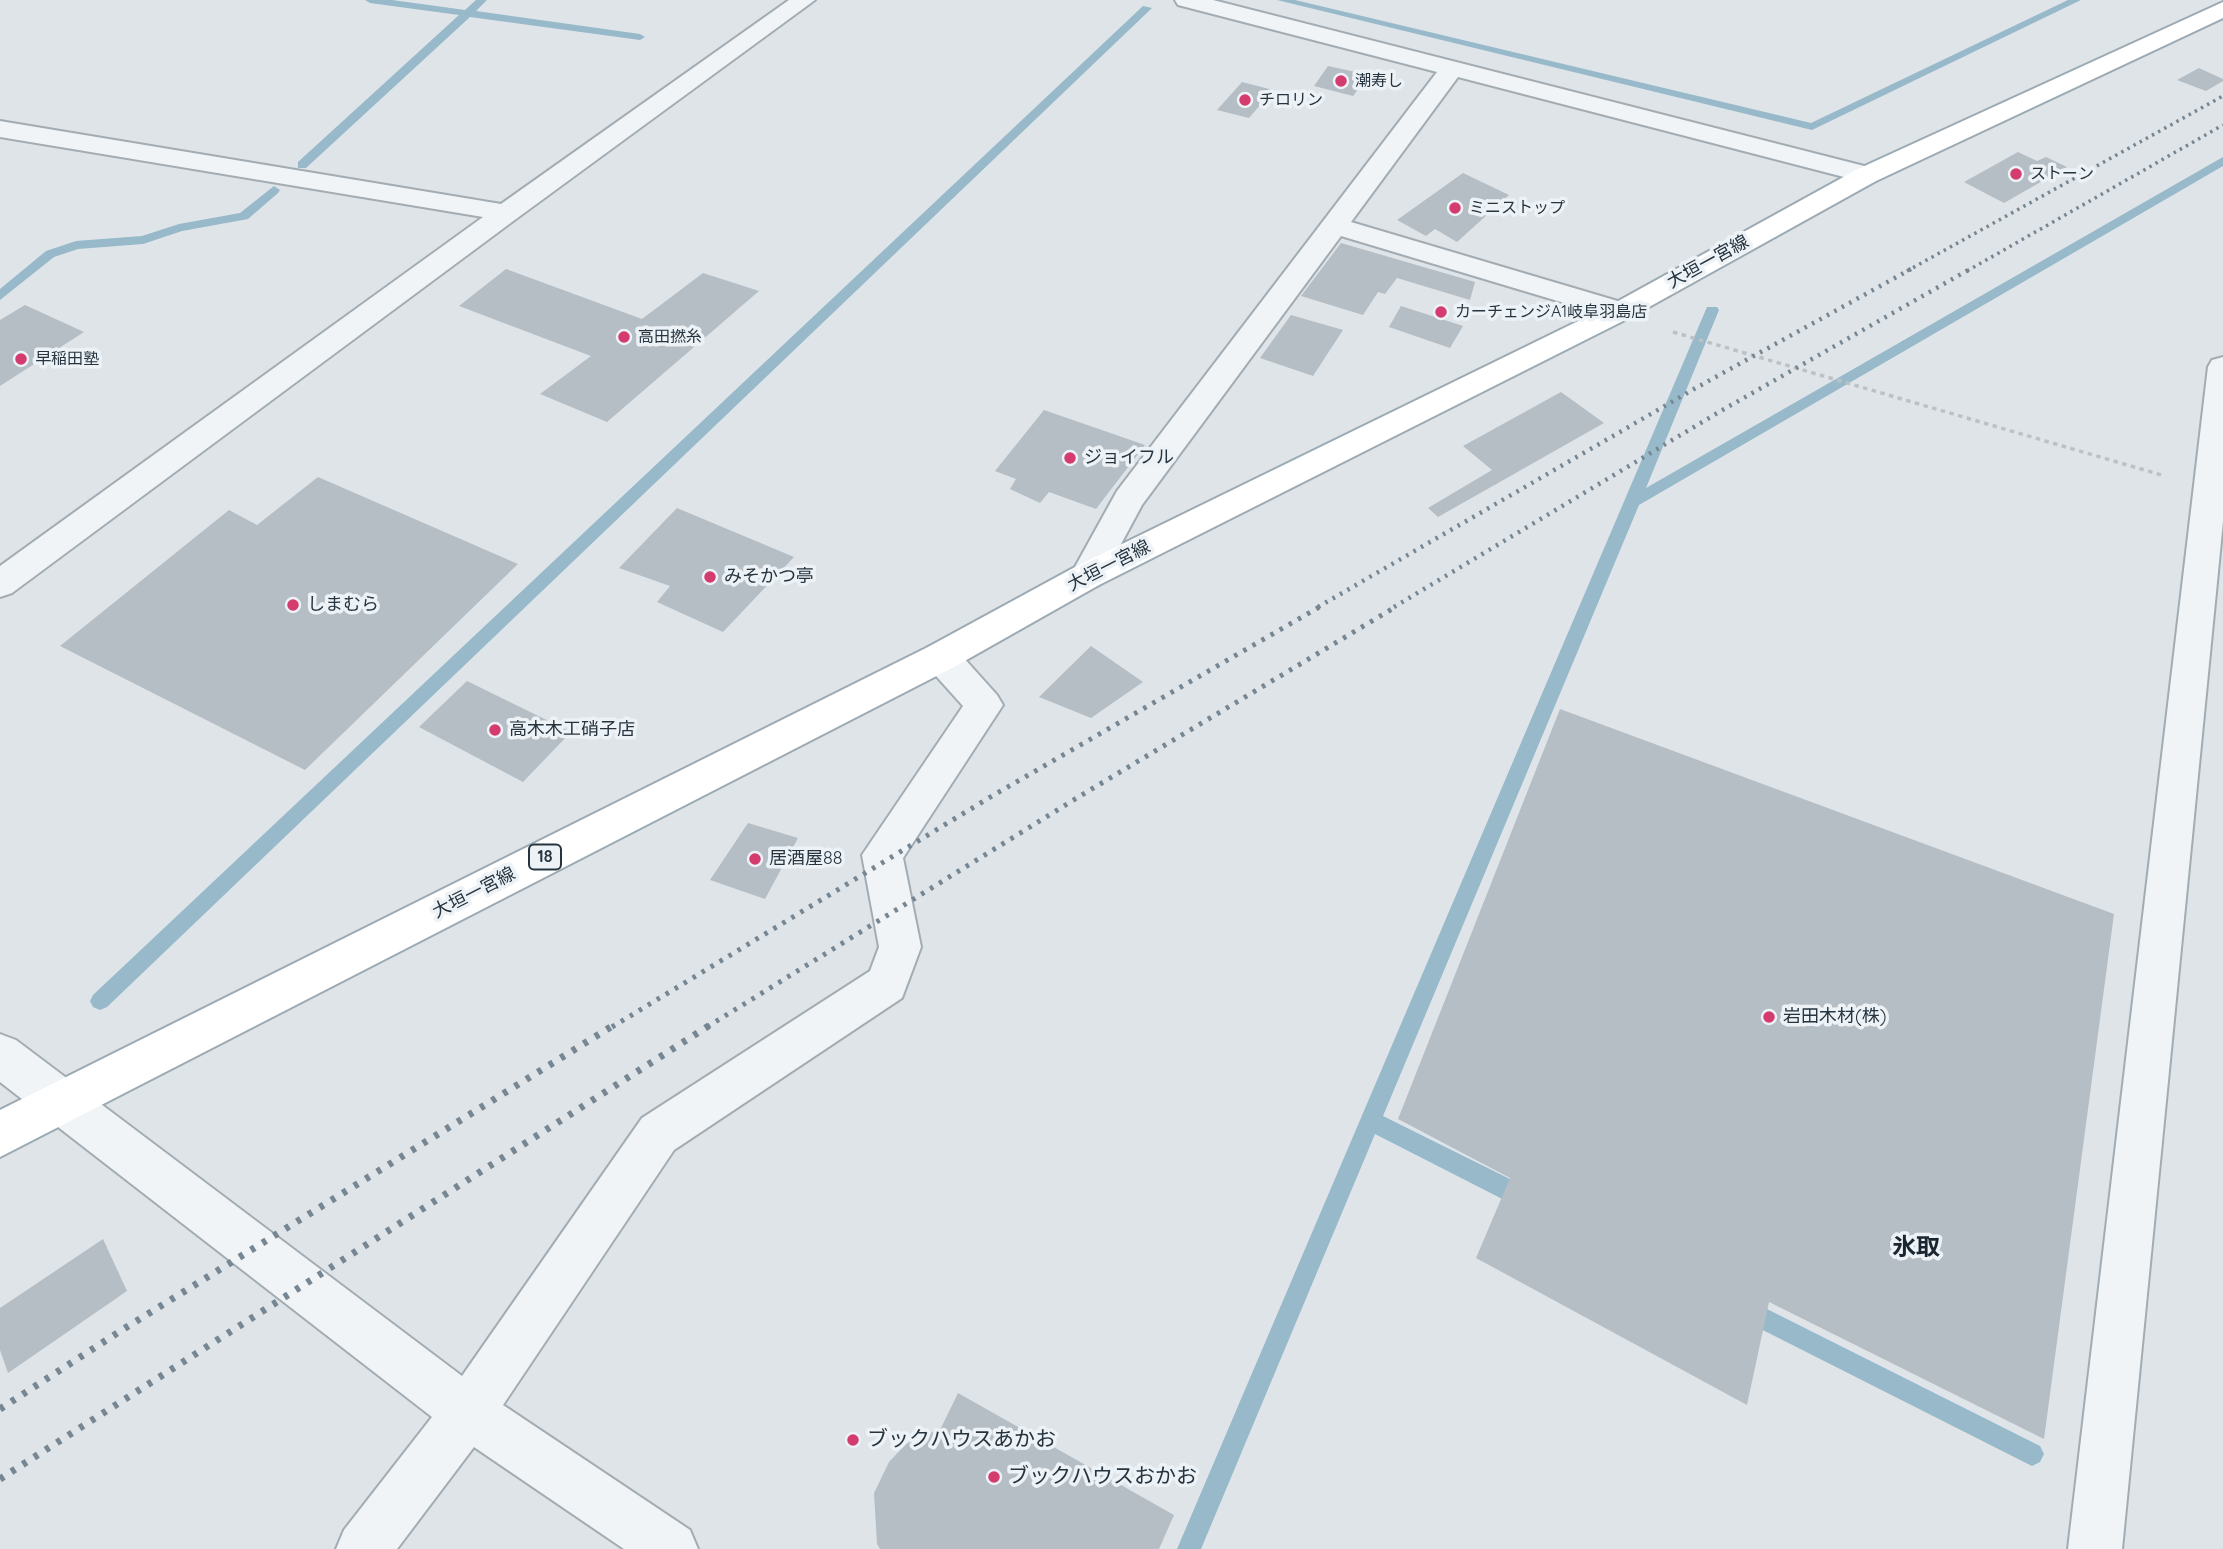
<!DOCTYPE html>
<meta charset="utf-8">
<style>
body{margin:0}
canvas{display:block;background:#dee4e8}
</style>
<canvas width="2223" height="1549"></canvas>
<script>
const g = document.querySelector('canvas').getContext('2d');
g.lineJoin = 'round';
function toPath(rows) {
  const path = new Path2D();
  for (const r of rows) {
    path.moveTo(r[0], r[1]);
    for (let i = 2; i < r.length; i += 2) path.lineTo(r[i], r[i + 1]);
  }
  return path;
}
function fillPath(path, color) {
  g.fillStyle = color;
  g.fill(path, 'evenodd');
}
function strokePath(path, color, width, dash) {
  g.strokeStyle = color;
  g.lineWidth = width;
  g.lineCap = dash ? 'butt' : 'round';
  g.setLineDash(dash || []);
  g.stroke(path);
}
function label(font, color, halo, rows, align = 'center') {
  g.font = font + ' Quicksand,"Noto Sans JP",sans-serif';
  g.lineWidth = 7;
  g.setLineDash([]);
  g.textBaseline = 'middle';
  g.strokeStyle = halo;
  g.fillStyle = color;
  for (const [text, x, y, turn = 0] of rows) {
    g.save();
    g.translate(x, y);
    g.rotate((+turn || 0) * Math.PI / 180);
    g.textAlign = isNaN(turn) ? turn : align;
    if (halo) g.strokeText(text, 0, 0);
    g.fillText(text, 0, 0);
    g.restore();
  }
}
fillPath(toPath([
 [365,0,392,0,465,10,476,0,487,0,476,11,640,34,645,37,640,40,470,17,306,168,298,168,298,162,459,15,370,3,365,0],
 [1277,0,1295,0,1811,123,2068,0,2081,0,1812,130,1277,0],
 [1143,6,1152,8,107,1007,100,1010,93,1007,90,1001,93,995,1143,6],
 [2223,157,2223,166,1639,505,1383,1116,1534,1191,1537,1199,1534,1207,1526,1210,1518,1207,1375,1134,1201,1549,1177,1549,1707,307,1717,307,1719,310,1646,488,2223,157],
 [274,186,280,190,278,193,248,219,182,231,143,244,78,249,54,257,0,300,0,289,46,251,76,241,142,236,179,224,240,213,274,186],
 [1745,1298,2040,1446,2044,1454,2040,1462,2032,1466,2024,1462,1737,1317,1734,1309,1737,1301,1745,1298]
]), '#97b9ca');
fillPath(toPath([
 [1328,66,1369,75,1353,96,1314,86],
 [2199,68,2223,79,2223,81,2206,91,2177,80],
 [1242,82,1273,90,1249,118,1217,110],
 [2018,152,2037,161,2046,157,2067,167,2004,203,1964,182],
 [1463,173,1509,195,1457,242,1435,229,1426,236,1397,220],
 [1341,243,1475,282,1470,300,1397,278,1385,294,1378,292,1363,315,1301,296],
 [506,269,642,319,703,273,759,291,607,422,540,394,591,356,459,306],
 [25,305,84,332,0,386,0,320],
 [1401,306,1463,326,1450,348,1389,327],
 [1291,315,1343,330,1313,376,1260,358],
 [1561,392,1604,423,1438,517,1428,508,1492,470,1463,446],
 [1044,410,1145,445,1096,509,1049,492,1040,503,1010,489,1016,479,995,471],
 [318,477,518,564,305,770,60,646,229,510,257,525],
 [677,508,794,557,723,632,657,602,670,586,619,568],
 [1091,646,1143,682,1091,718,1039,697],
 [467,681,571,732,523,782,419,727],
 [1560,709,2114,914,2044,1439,1769,1302,1747,1405,1476,1258,1510,1178,1398,1119],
 [748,823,798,838,765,899,710,880],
 [103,1239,127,1291,8,1373,0,1350,0,1308],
 [958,1393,1174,1515,1159,1549,880,1549,877,1544,874,1493,889,1462,906,1444,941,1428]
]), '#b5bec5');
const minor = toPath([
 [789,0,815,0,516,219,12,593,0,597,0,566,483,217,0,137,0,121,501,204,789,0],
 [1175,0,1213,0,1876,169,1880,175,1876,181,1867,183,1458,77,1351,222,1631,305,1635,311,1631,317,1621,320,1341,236,1142,505,1099,585,1087,589,1075,585,1070,576,1117,491,1437,72,1178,5,1175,0],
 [2223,357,2223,521,2122,1549,2068,1549,2208,367,2212,360,2223,357],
 [941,643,954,647,997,695,1003,705,903,858,921,947,902,998,674,1150,503,1405,690,1530,698,1549,624,1549,474,1447,397,1549,336,1549,344,1530,432,1417,0,1082,0,1034,16,1040,462,1376,642,1118,870,971,879,947,862,855,963,706,928,667,923,657,928,647,941,643]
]);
const major = toPath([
 [2223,2,2223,18,1876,181,1631,317,1099,585,954,667,0,1157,0,1110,928,647,1075,567,1611,305,1858,169,2223,2]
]);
strokePath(minor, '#a3acb2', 4);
strokePath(major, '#9caab4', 4);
strokePath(toPath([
 [1673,332,2165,476]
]), '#bbc2c6', 3.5, [4.5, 4.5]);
fillPath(minor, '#f0f4f6');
fillPath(major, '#fff');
strokePath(toPath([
 [1907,271,2223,96],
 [1967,271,2223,125]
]), '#768692', 3.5, [2.5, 4.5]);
strokePath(toPath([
 [1318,607,1694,389,1911,269],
 [1394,607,1719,412,1970,269]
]), '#768692', 4.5, [2.5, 6]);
strokePath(toPath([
 [612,1027,992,796,1321,606],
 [707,1027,1080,796,1397,606]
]), '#768692', 5, [3.5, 7]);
strokePath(toPath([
 [0,1409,122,1330,614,1025],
 [0,1479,710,1025]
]), '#768692', 7, [4.5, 9]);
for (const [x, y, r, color] of [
 [1341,81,7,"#d43c70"],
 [1245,100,7,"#d43c70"],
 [2016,174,7,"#d43c70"],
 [1455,208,7,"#d43c70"],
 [1441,312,7,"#d43c70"],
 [624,337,7,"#d43c70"],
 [21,359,7,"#d43c70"],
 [1070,458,7,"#d43c70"],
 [710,577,7,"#d43c70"],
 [293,605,7,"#d43c70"],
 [495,730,7,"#d43c70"],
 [755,859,7,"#d43c70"],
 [1769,1017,7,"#d43c70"],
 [853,1440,7,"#d43c70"],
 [994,1477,7,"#d43c70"]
]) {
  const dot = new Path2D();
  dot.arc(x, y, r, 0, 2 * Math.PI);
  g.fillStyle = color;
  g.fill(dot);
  strokePath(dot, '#edf2f6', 2.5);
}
label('16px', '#26343f', '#edf2f6', [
 ["潮寿し",1355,81],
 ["チロリン",1259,100],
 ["ストーン",2030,174],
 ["ミニストップ",1469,208],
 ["カーチェンジA1岐阜羽島店",1455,312],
 ["高田撚糸",638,337],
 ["早稲田塾",35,359]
], 'left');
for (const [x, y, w] of [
 [545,857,32]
]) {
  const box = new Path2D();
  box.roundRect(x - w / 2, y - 12.5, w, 25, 5);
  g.fillStyle = '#edf2f6';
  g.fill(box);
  strokePath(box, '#26343f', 2);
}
label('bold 16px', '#26343f', null, [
 ["18",545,857]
]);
label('18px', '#26343f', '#edf2f6', [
 ["大垣一宮線",1708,262,-29],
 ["大垣一宮線",1109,566,-27],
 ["大垣一宮線",474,893,-27]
]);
label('18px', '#26343f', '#edf2f6', [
 ["ジョイフル",1084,458],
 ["みそかつ亭",724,577],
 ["しまむら",307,605],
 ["高木木工硝子店",509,730],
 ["居酒屋88",769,859],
 ["岩田木材(株)",1783,1017]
], 'left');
label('21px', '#26343f', '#edf2f6', [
 ["ブックハウスあかお",867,1440],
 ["ブックハウスおかお",1008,1477]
], 'left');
label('bold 24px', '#192530', '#edf2f6', [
 ["氷取",1916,1248]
]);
</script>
